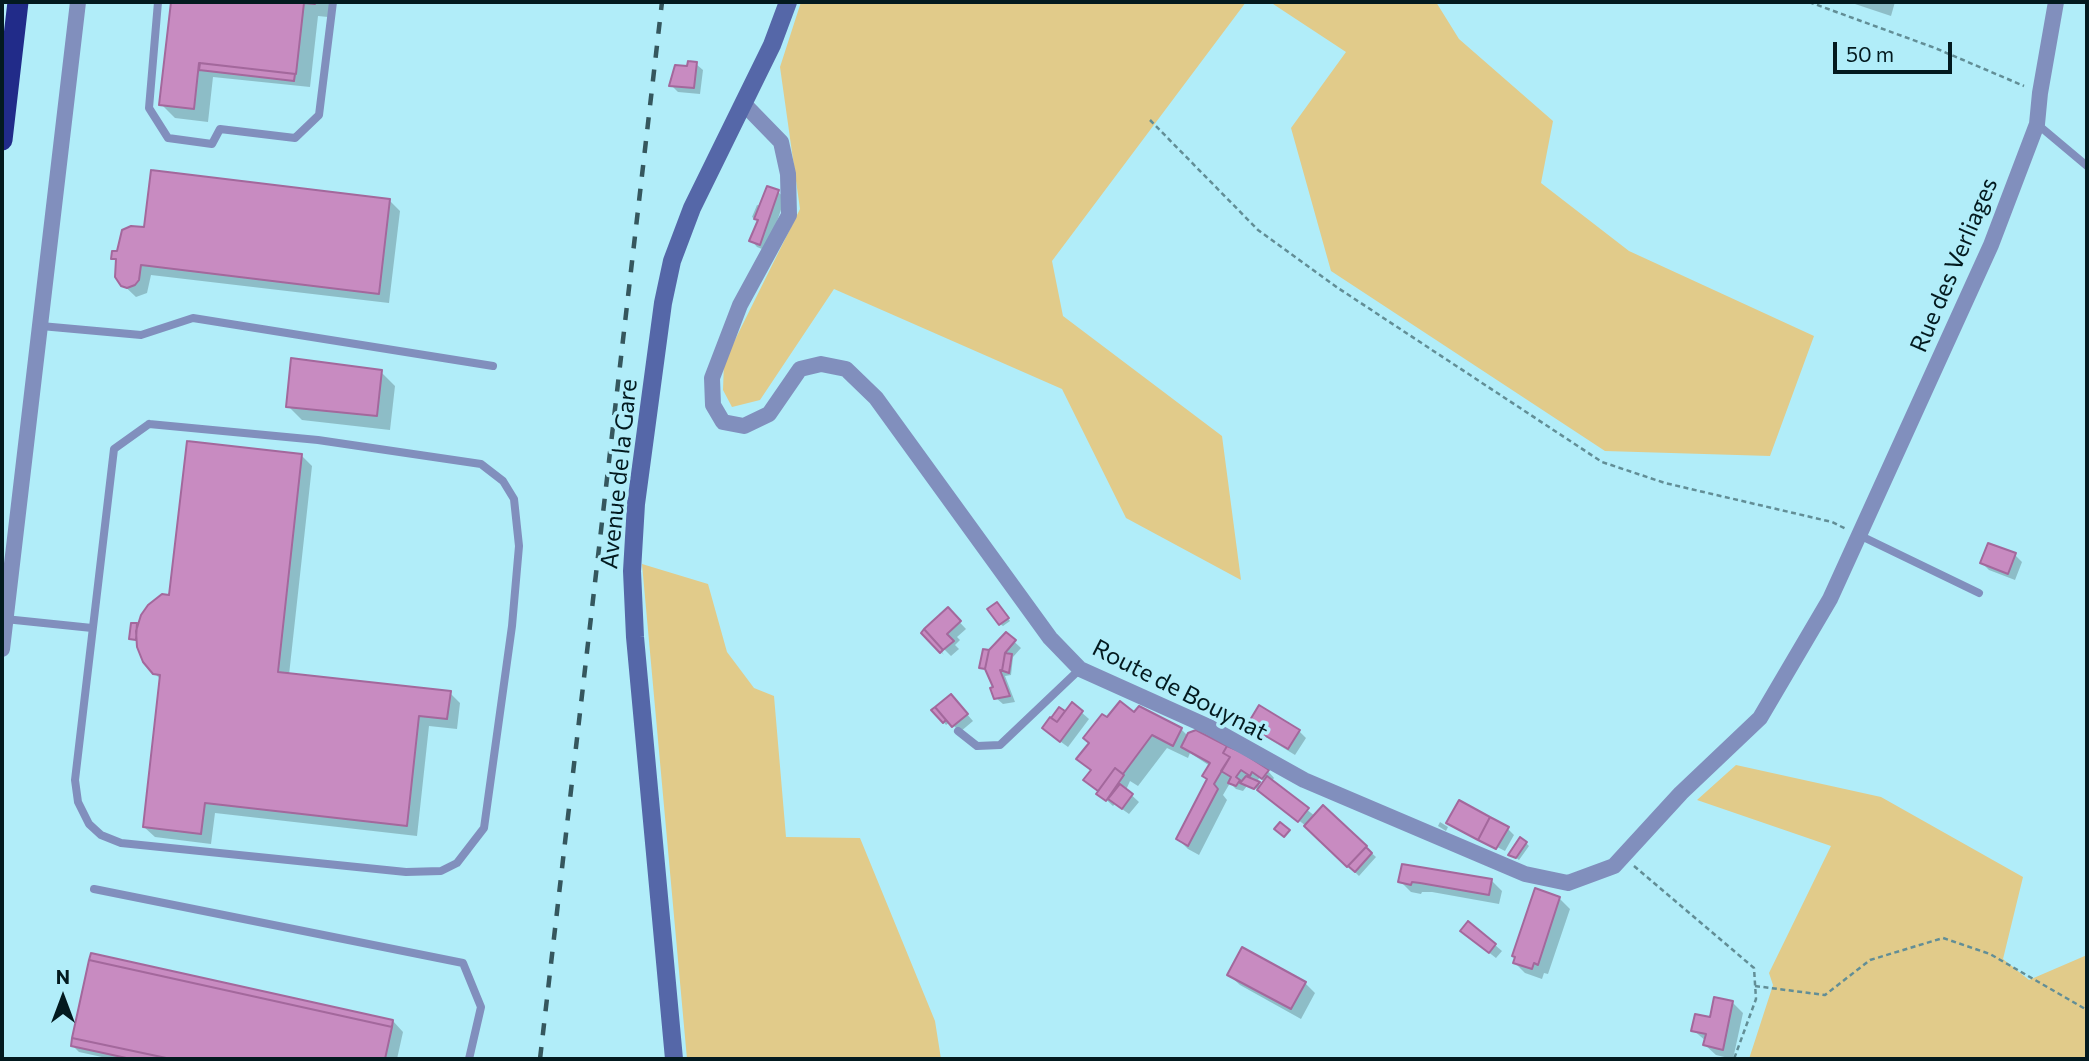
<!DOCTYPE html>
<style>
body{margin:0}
#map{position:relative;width:2089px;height:1061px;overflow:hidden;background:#b1edf9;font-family:Commissioner,sans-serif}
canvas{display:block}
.frame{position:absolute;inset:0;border:4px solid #031a1f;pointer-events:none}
.north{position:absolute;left:28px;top:963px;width:70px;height:70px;-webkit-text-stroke:5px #b1edf9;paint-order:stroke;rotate:0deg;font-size:19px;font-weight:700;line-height:28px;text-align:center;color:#031a1f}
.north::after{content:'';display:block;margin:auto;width:24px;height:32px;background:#031a1f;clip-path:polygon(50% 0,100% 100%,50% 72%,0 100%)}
.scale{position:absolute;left:1833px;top:42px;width:119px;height:32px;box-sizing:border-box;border:4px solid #031a1f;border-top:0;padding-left:9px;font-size:21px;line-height:24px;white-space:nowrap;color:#031a1f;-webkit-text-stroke:5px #b1edf9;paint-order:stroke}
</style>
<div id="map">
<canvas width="2089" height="1061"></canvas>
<div class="frame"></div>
<div class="north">N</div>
<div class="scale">50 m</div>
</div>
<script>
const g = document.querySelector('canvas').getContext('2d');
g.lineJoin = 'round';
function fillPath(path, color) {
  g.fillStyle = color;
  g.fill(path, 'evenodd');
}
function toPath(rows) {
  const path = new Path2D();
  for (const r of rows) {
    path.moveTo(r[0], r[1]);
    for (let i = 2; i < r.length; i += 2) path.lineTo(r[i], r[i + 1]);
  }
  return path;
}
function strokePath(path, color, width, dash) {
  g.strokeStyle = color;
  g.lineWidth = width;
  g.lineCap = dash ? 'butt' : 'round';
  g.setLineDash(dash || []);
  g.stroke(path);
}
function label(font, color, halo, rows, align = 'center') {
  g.font = font + ' Commissioner,sans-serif';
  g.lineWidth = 7;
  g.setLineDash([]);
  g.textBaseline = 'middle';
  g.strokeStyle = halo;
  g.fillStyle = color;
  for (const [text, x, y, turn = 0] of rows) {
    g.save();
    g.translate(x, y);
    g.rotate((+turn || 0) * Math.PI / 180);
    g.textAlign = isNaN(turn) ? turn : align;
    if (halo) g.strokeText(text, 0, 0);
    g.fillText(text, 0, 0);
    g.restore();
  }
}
fillPath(toPath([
 [801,2,1246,2,1052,261,1063,316,1222,436,1241,580,1126,518,1062,389,834,289,760,400,732,407,723,390,724,362,800,209,780,67],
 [1270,2,1436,2,1459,39,1553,121,1541,183,1629,251,1814,336,1770,456,1605,451,1331,271,1291,128,1346,52],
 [642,564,708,584,727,652,754,688,774,696,786,837,860,838,935,1021,941,1059,687,1059],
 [1736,765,1881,797,2023,877,2003,959,2029,980,2087,955,2087,1059,1749,1059,1773,985,1769,973,1831,846,1697,800]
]), '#e1cb8a');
fillPath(toPath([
 [173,2,330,2,328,17,318,16,310,87,213,77,208,122,175,118,161,104],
 [1849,2,1895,2,1891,16],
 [696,64,703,70,700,94,678,92,671,85],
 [768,188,778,192,785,198,767,251,757,247,751,240,758,221,752,217,757,205,761,206],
 [389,200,400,211,389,303,151,275,147,293,136,297,117,279,118,263,113,258,146,229],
 [381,372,395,386,390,430,302,420,288,406],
 [302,456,312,466,289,675,450,693,460,703,457,729,429,726,417,836,215,813,211,844,155,837,144,827,161,680,144,662,138,642,131,638,136,625,139,627,171,597],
 [2015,555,2022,562,2015,580,1989,570,1982,563],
 [1000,607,1010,621,1003,626,1000,624],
 [948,610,966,629,957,637,960,640,955,645,959,649,951,656,942,647,940,649,944,655,923,633],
 [1006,634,1021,648,1013,657,1011,675,1005,676,1015,702,1003,704,996,698,995,688,988,671,981,667,988,652],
 [951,696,973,721,960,732,950,722,946,725,934,710],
 [1072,704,1089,719,1068,747,1050,734,1060,709,1066,713],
 [1134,714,1181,729,1188,736,1268,771,1274,778,1271,782,1315,816,1365,847,1376,857,1359,876,1306,826,1258,789,1247,786,1243,791,1236,789,1230,783,1223,795,1227,800,1199,855,1188,849,1178,839,1208,780,1210,766,1190,753,1188,758,1167,748,1138,786,1130,781,1126,790,1139,802,1129,814,1115,804,1113,806,1085,780,1092,772,1078,758,1107,720],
 [1260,777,1265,782,1261,787,1256,783],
 [1250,724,1299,731,1306,738,1295,755,1256,731],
 [1440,822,1448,827,1446,831,1438,826],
 [1448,823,1507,828,1514,835,1505,851,1454,825,1454,828],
 [1526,843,1529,846,1519,860,1511,854],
 [1491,880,1502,891,1499,904,1432,892,1422,892,1421,894,1411,892,1400,881],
 [1559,898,1570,909,1548,974,1544,973,1542,979,1525,973,1515,963],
 [1469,937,1495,945,1502,951,1496,958],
 [1229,975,1305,983,1315,993,1301,1019,1240,985],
 [1732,1002,1743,1013,1733,1059,1716,1055,1705,1045,1706,1041,1693,1030],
 [393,1021,403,1032,397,1059,111,1059,79,1052,73,1046]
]), '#0003');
const building = toPath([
 [171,2,315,2,315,4,304,3,296,74,199,63,194,109,159,105,171,2],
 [688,61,697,62,694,88,669,86,675,65,687,66,688,61],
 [200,63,295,74,294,81,199,70,200,63],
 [151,170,390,199,379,294,141,265,139,280,135,285,127,288,121,286,115,277,116,259,111,259,112,251,117,251,122,230,131,226,144,227,151,170],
 [767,186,779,190,760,245,749,241,758,220,754,219,767,186],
 [291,358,382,370,377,416,286,407,291,358],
 [187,441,302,454,278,672,451,691,447,719,419,716,407,826,205,803,201,834,143,827,160,675,153,674,143,662,137,647,136,631,141,615,148,605,162,594,169,595,187,441],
 [1988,543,2016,553,2008,574,1980,563,1988,543],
 [997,602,1009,618,999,625,987,609,997,602],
 [948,607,961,621,947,634,954,641,943,650,924,629,948,607],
 [131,623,137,623,136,640,129,639,131,623],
 [924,629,943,650,940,653,921,633,924,629],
 [1006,632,1016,640,1005,653,1002,671,1000,670,1010,696,994,699,990,688,993,687,985,669,989,650,1006,632],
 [983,649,989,650,985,669,979,668,983,649],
 [1005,653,1012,654,1009,673,1000,670,1002,671,1005,653],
 [951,694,968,714,952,727,935,707,951,694],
 [1120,701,1134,712,1139,706,1182,728,1173,746,1152,735,1123,774,1115,768,1098,791,1083,780,1091,770,1076,759,1089,743,1083,738,1102,714,1107,717,1120,701],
 [1072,702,1083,711,1060,742,1042,728,1050,717,1057,722,1072,702],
 [1259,705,1300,730,1288,749,1247,725,1259,705],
 [935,707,946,720,943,723,931,710,935,707],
 [1059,707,1065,711,1057,722,1051,718,1059,707],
 [1196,730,1227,746,1223,753,1230,757,1214,784,1218,789,1188,846,1176,839,1207,779,1202,776,1210,763,1181,747,1188,733,1196,730],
 [1227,746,1241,752,1269,770,1262,779,1252,772,1250,776,1241,770,1236,777,1240,780,1236,786,1228,783,1231,777,1221,771,1230,757,1223,753,1227,746],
 [1115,768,1124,775,1106,801,1096,794,1115,768],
 [1246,776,1260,782,1254,789,1240,783,1246,776],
 [1267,776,1309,808,1298,822,1257,790,1267,776],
 [1120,784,1133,794,1122,809,1108,799,1120,784],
 [1459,800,1490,817,1478,840,1446,823,1459,800],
 [1323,805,1367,846,1347,867,1304,826,1323,805],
 [1490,817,1509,827,1496,849,1478,840,1490,817],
 [1280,822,1290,830,1284,837,1274,829,1280,822],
 [1520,837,1527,842,1516,858,1508,855,1520,837],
 [1366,847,1372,853,1355,872,1348,866,1366,847],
 [1402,864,1492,879,1489,895,1420,883,1412,882,1411,885,1398,882,1402,864],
 [1535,888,1560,897,1538,965,1534,963,1532,969,1513,963,1515,957,1512,956,1535,888],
 [1468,921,1496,944,1489,953,1460,931,1468,921],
 [1242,947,1306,982,1291,1009,1227,975,1242,947],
 [91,953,393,1020,392,1027,89,960,91,953],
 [89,960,392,1027,385,1059,171,1059,72,1038,89,960],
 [1714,997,1733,1001,1723,1050,1703,1045,1706,1034,1691,1031,1695,1014,1710,1017,1714,997],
 [72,1038,171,1059,131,1059,71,1046,72,1038]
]);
fillPath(building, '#c88bc1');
strokePath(building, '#a3689c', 2);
strokePath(toPath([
 [1809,2,1935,48,2024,86],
 [1150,120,1258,230,1338,288,1602,462,1665,483,1832,522,1846,529],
 [1634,866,1754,968,1756,999,1734,1059],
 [1755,986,1825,995,1870,960,1943,938,1990,954,2087,1010]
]), '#628e96', 2.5, [5, 3.5]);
strokePath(toPath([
 [158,2,149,108,168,138,212,144,220,129,295,138,319,115,333,2],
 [2037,124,2087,166],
 [41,326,141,335,193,318,493,366],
 [149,424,318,440,481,464,503,481,514,499,519,546,512,626,484,828,457,863,441,871,406,872,121,843,101,835,89,824,78,802,75,780,114,449,149,424],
 [1859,535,1979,593],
 [5,619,92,628],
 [958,731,977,746,1000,745,1080,669],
 [94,889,463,963,481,1007,469,1059]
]), '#818fbd', 8);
strokePath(toPath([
 [744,104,781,142,788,174,789,215,740,305,712,378,713,405,723,422,744,426,769,414,800,369,821,364,846,369,876,398,1050,638,1080,669,1209,727,1304,780,1525,874,1568,883,1614,866,1681,793,1760,718,1830,599,1991,245,2037,124,2040,93,2056,2],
 [2,649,78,2]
]), '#818fbd', 16);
strokePath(toPath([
 [674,1059,635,637,632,571,636,504,663,303,672,261,692,208,772,45,788,2]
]), '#5567a8', 18);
strokePath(toPath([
 [2,140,18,2]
]), '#212b89', 21);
strokePath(toPath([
 [540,1059,662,2]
]), '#35575e', 4.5, [12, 12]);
label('24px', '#031a1f', '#b1edf9', [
 ["Rue des Verliages",1954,265,-67],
 ["Avenue de la Gare",619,474,-84],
 ["Route de Bouynat",1180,690,27]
]);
</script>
